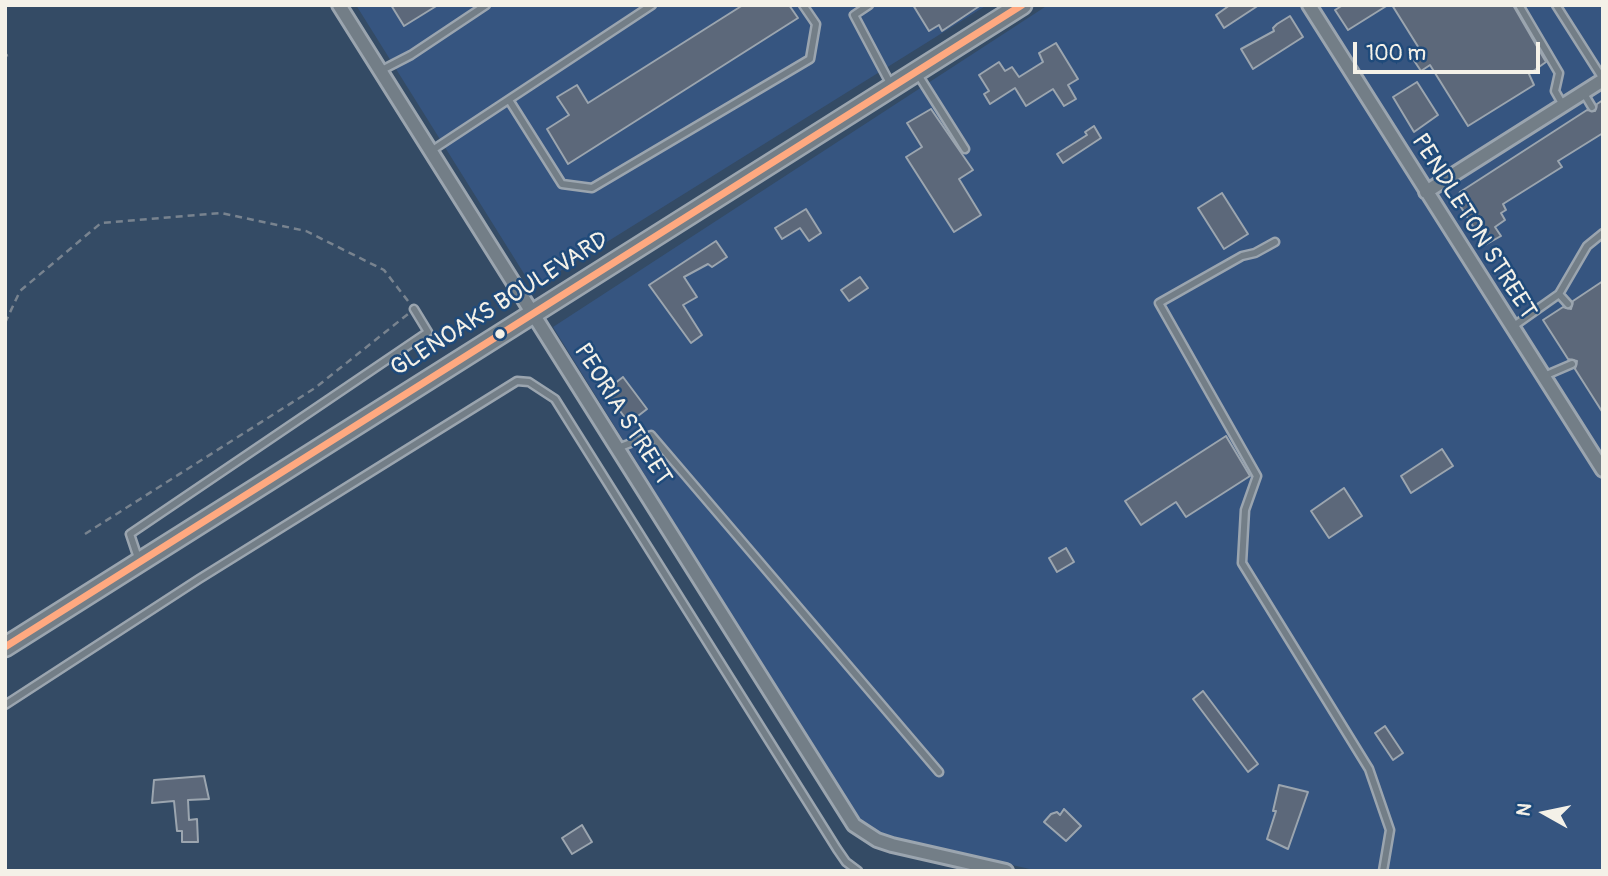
<!DOCTYPE html>
<style>
body{margin:0}
#map{position:relative;width:1608px;height:876px;overflow:hidden;background:#344b65;font-family:Pangolin,sans-serif}
canvas{display:block}
.frame{position:absolute;inset:0;border:7px solid #f4f1e8;pointer-events:none}
.north{position:absolute;left:1510px;top:778px;width:70px;height:70px;-webkit-text-stroke:5px #1f4a7a;paint-order:stroke;rotate:279deg;font-size:19px;font-weight:700;line-height:28px;text-align:center;color:#f4f1e8}
.north::after{content:'';display:block;margin:auto;width:24px;height:32px;background:#f4f1e8;clip-path:polygon(50% 0,100% 100%,50% 72%,0 100%)}
.scale{position:absolute;left:1353px;top:42px;width:187px;height:32px;box-sizing:border-box;border:4px solid #f4f1e8;border-top:0;padding-left:9px;font-size:21px;line-height:24px;white-space:nowrap;color:#f4f1e8;-webkit-text-stroke:5px #1f4a7a;paint-order:stroke}
</style>
<div id="map">
<canvas width="1608" height="876"></canvas>
<div class="frame"></div>
<div class="north">N</div>
<div class="scale">100 m</div>
</div>
<script>
const g = document.querySelector('canvas').getContext('2d');
g.lineJoin = 'round';
function fillPath(path, color) {
  g.fillStyle = color;
  g.fill(path, 'evenodd');
}
function toPath(rows) {
  const path = new Path2D();
  for (const r of rows) {
    path.moveTo(r[0], r[1]);
    for (let i = 2; i < r.length; i += 2) path.lineTo(r[i], r[i + 1]);
  }
  return path;
}
function strokePath(path, color, width, dash) {
  g.strokeStyle = color;
  g.lineWidth = width;
  g.lineCap = dash ? 'butt' : 'round';
  g.setLineDash(dash || []);
  g.stroke(path);
}
function label(font, color, halo, rows, align = 'center') {
  g.font = font + ' Pangolin,sans-serif';
  g.lineWidth = 5;
  g.setLineDash([]);
  g.textBaseline = 'middle';
  g.strokeStyle = halo;
  g.fillStyle = color;
  for (const [text, x, y, turn = 0] of rows) {
    g.save();
    g.translate(x, y);
    g.rotate((+turn || 0) * Math.PI / 180);
    g.textAlign = isNaN(turn) ? turn : align;
    if (halo) g.strokeText(text, 0, 0);
    g.fillText(text, 0, 0);
    g.restore();
  }
}
fillPath(toPath([
 [356,5,987,5,533,288],
 [1048,5,1306,5,1603,476,1603,871,1039,871,885,837,871,833,860,822,553,327],
 [1313,5,1603,5,1603,72,1428,186],
 [1603,85,1603,467,1430,193]
]), '#365580');
const building = toPath([
 [391,5,438,5,404,26,391,5],
 [743,5,789,5,798,18,568,164,547,129,569,115,557,97,577,85,588,103,743,5],
 [913,5,981,5,942,31,939,25,929,31,913,5],
 [1230,5,1259,5,1224,28,1216,15,1230,5],
 [1343,5,1388,5,1348,30,1335,10,1343,5],
 [1392,5,1513,5,1546,62,1529,74,1534,85,1468,126,1430,65,1421,71,1413,59,1422,53,1392,5],
 [1290,16,1303,37,1253,69,1241,49,1274,31,1273,28,1277,24,1290,16],
 [1056,43,1078,79,1068,85,1076,99,1064,106,1053,89,1026,106,1015,88,990,104,984,94,989,91,979,75,999,62,1005,71,1012,67,1019,77,1043,62,1039,53,1056,43],
 [1417,82,1438,115,1414,132,1393,97,1417,82],
 [1603,100,1603,133,1558,161,1562,167,1503,204,1506,210,1501,213,1505,220,1495,227,1501,236,1485,245,1457,201,1460,192,1587,110,1595,111,1597,104,1603,100],
 [931,109,973,170,959,179,981,215,954,232,906,157,922,147,907,123,931,109],
 [1094,126,1101,138,1063,163,1057,154,1087,135,1085,132,1094,126],
 [1222,193,1248,234,1224,249,1198,208,1222,193],
 [806,209,821,233,809,241,800,228,782,239,775,228,806,209],
 [716,241,727,257,712,267,708,264,684,277,697,297,683,305,702,335,691,343,649,285,716,241],
 [860,277,868,288,849,301,841,290,860,277],
 [1603,281,1603,413,1575,369,1577,361,1568,359,1543,320,1563,307,1571,309,1573,301,1603,281],
 [623,377,647,409,629,423,605,391,623,377],
 [1226,436,1250,476,1186,517,1176,502,1141,525,1125,501,1226,436],
 [1442,449,1453,466,1411,493,1401,476,1442,449],
 [1344,488,1362,516,1329,538,1311,511,1344,488],
 [1066,548,1074,562,1057,572,1049,558,1066,548],
 [1203,691,1258,764,1248,772,1193,699,1203,691],
 [1385,726,1403,753,1393,760,1375,733,1385,726],
 [204,776,209,799,188,800,189,820,197,819,198,842,182,842,182,831,177,831,174,801,152,803,154,780,204,776],
 [1279,785,1308,792,1288,849,1267,839,1276,811,1273,811,1279,785],
 [1064,809,1081,826,1066,841,1044,822,1051,814,1057,812,1060,815,1064,809],
 [582,825,592,842,572,854,562,838,582,825]
]);
fillPath(building, '#5c687a');
strokePath(building, '#9ba5af', 2);
const lane = toPath([
 [869,5,854,15,891,85],
 [1519,5,1559,73,1555,91,1563,105],
 [1556,5,1603,79],
 [380,71,411,55,486,5],
 [917,73,965,149],
 [1583,92,1592,107],
 [509,100,562,184,592,188,810,59,816,24,803,5],
 [431,151,652,5],
 [1275,242,1255,253,1242,256,1159,303,1257,476,1245,510,1242,563,1369,769,1390,830,1383,871],
 [1559,294,1568,304],
 [1511,328,1559,294,1587,246,1603,233],
 [1544,376,1572,364],
 [618,448,651,435,939,772],
 [139,561,130,534,428,332,414,309],
 [5,705,199,579,517,381,529,382,555,399,837,849,846,862,858,871]
]);
const street = toPath([
 [339,5,854,825,877,840,892,845,1006,871],
 [1309,5,1603,470],
 [1426,192,1603,80]
]);
const secondary = toPath([
 [5,647,1022,5]
]);
strokePath(lane, '#9ba5af', 11);
strokePath(street, '#9ba5af', 18);
strokePath(secondary, '#9ba5af', 23);
strokePath(toPath([
 [5,56,8,55],
 [5,323,20,291,101,223,221,213,306,231,384,270,408,301],
 [85,534,315,388,408,314]
]), '#78838f', 2.5, [7, 5]);
strokePath(lane, '#737e87', 6);
strokePath(street, '#737e87', 12);
strokePath(secondary, '#737e87', 18);
strokePath(toPath([
 [5,647,1022,5]
]), '#ffa980', 7);
for (const [x, y, r, color] of [
 [500,334,6,"#f4f1e8"]
]) {
  const dot = new Path2D();
  dot.arc(x, y, r, 0, 2 * Math.PI);
  g.fillStyle = color;
  g.fill(dot);
  strokePath(dot, '#1f4a7a', 2.5);
}
label('24px', '#f4f1e8', '#1f4a7a', [
 ["PENDLETON STREET",1473,227,58],
 ["GLENOAKS BOULEVARD",500,305,-32],
 ["PEORIA STREET",622,415,58]
]);
</script>
